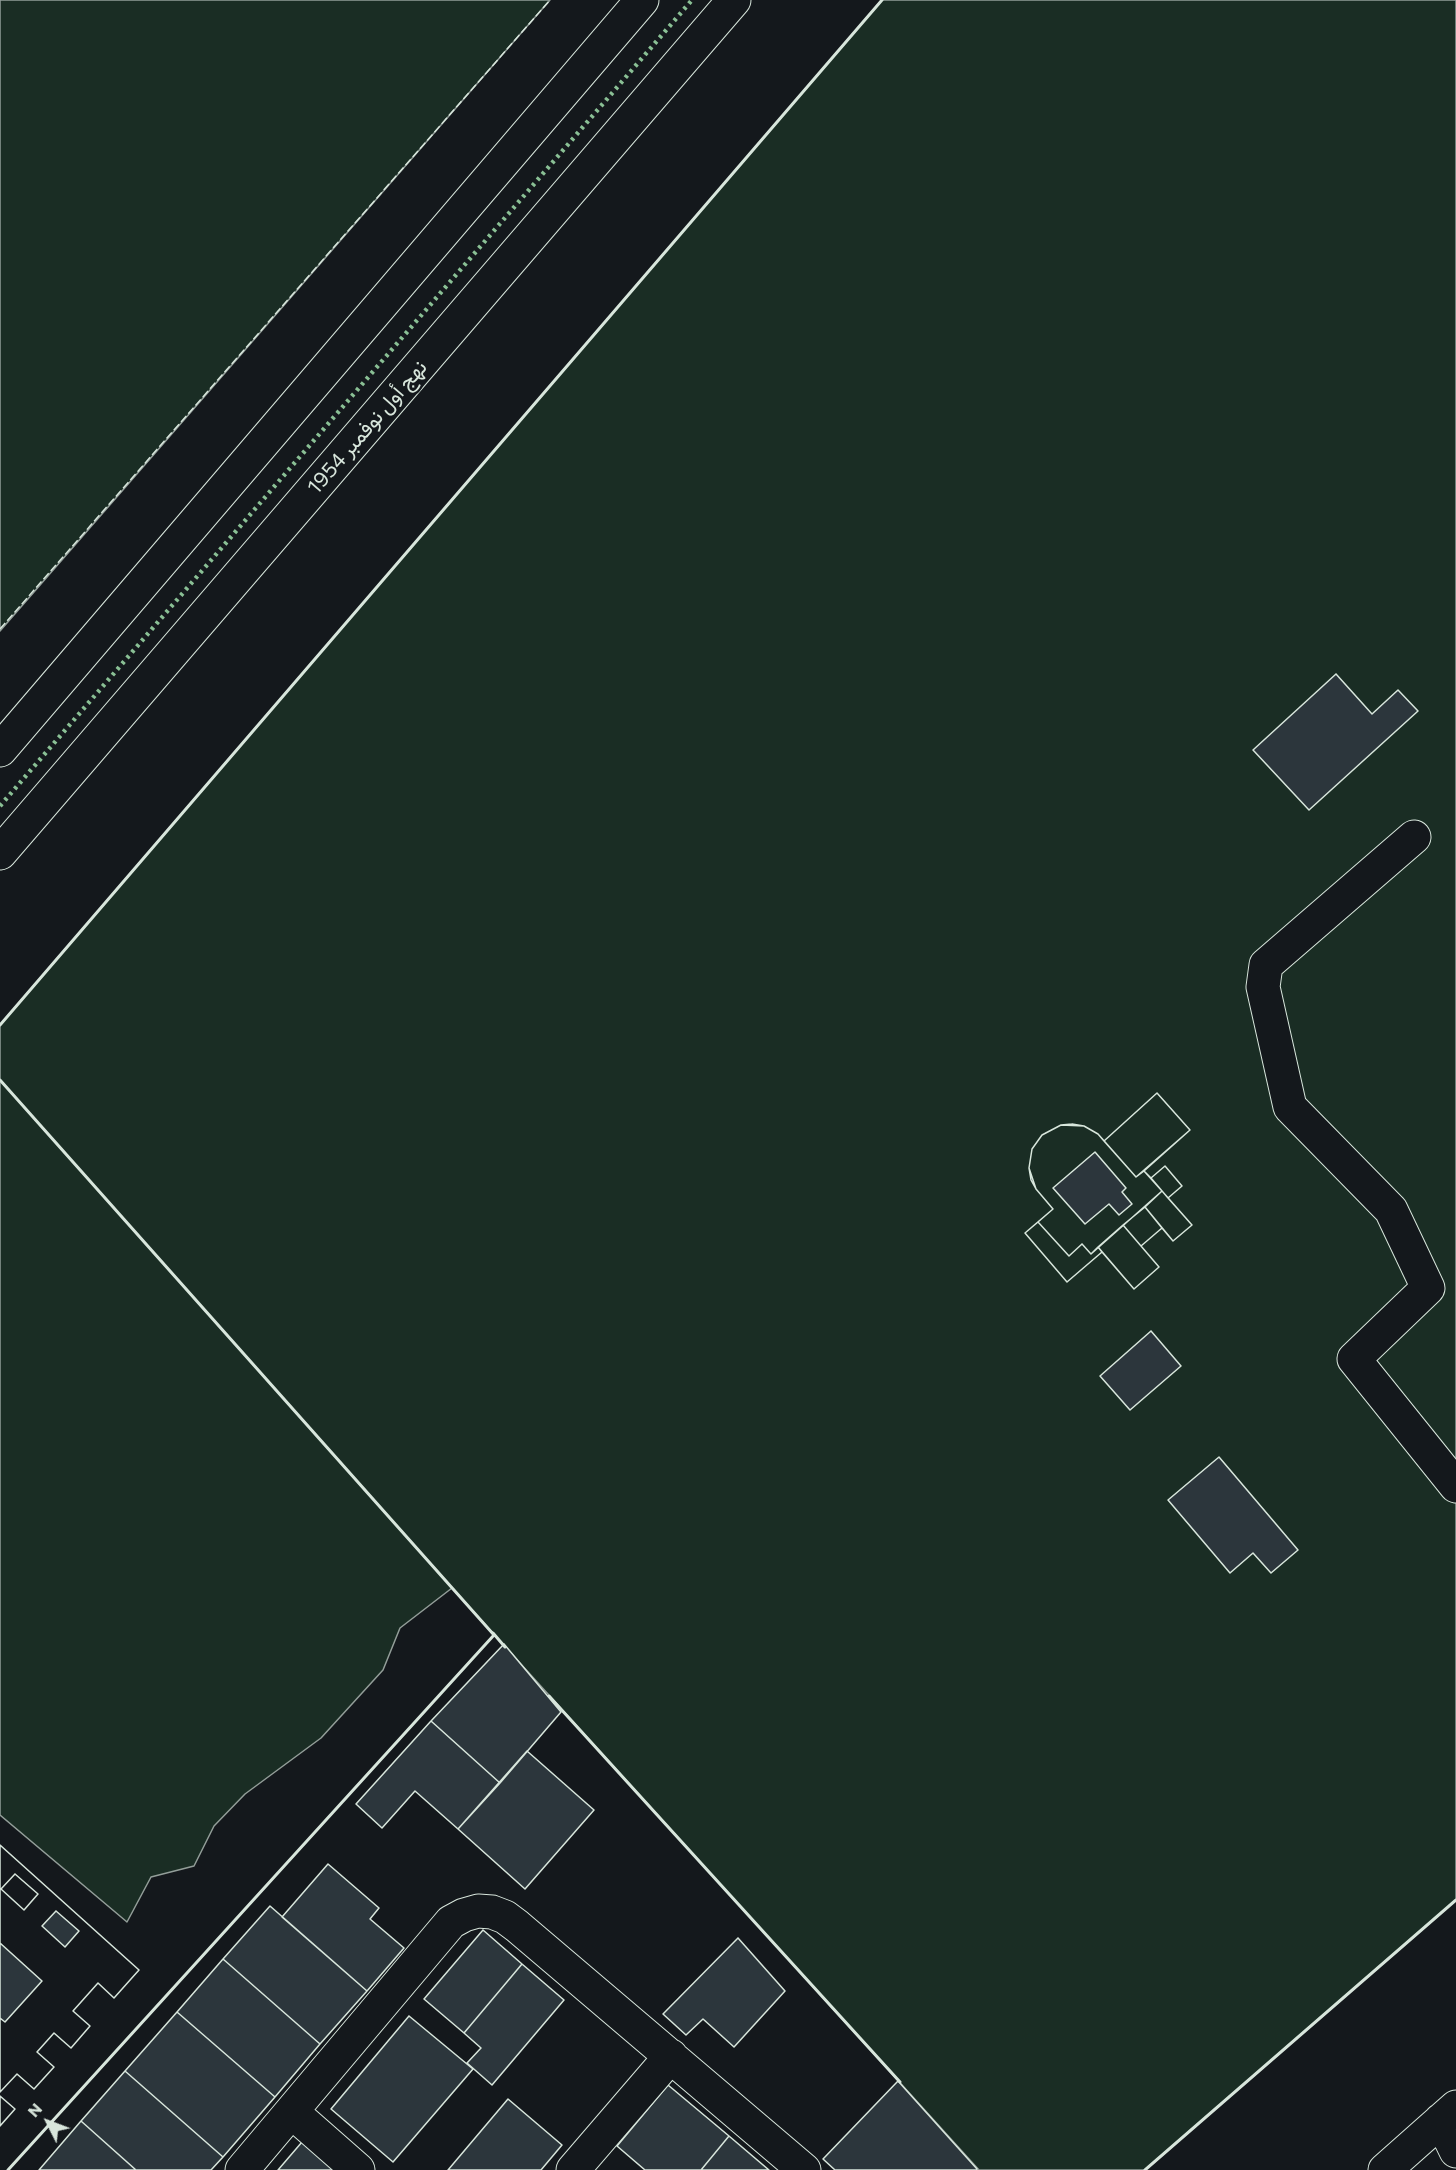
<!DOCTYPE html>
<meta charset="utf-8">
<style>
body{margin:0}
#map{position:relative;width:1456px;height:2170px;overflow:hidden;background:#14181c;font-family:Commissioner,sans-serif}
canvas{display:block}
.north{position:absolute;left:18px;top:2092px;width:60px;height:60px;-webkit-text-stroke:4px #14181c;paint-order:stroke;rotate:312deg;font-size:16px;font-weight:700;line-height:24px;text-align:center;color:#d8e6dc}
.north::after{content:'';display:block;margin:auto;width:21px;height:27px;background:#d8e6dc;clip-path:polygon(50% 0,100% 100%,50% 72%,0 100%)}
</style>
<div id="map">
<canvas width="1456" height="2170"></canvas>
<div class="north">N</div>
</div>
<script>
const g = document.querySelector('canvas').getContext('2d');
g.lineJoin = 'round';
function fillPath(path, color) {
  g.fillStyle = color;
  g.fill(path, 'evenodd');
}
function toPath(rows) {
  const path = new Path2D();
  for (const r of rows) {
    path.moveTo(r[0], r[1]);
    for (let i = 2; i < r.length; i += 2) path.lineTo(r[i], r[i + 1]);
  }
  return path;
}
function strokePath(path, color, width, dash) {
  g.strokeStyle = color;
  g.lineWidth = width;
  g.lineCap = dash ? 'butt' : 'round';
  g.setLineDash(dash || []);
  g.stroke(path);
}
function label(font, color, halo, rows, align = 'center') {
  g.font = font + ' Commissioner,Vazirmatn,sans-serif';
  g.lineWidth = 4.5;
  g.setLineDash([]);
  g.textBaseline = 'middle';
  g.strokeStyle = halo;
  g.fillStyle = color;
  for (const [text, x, y, turn = 0] of rows) {
    g.save();
    g.translate(x, y);
    g.rotate((+turn || 0) * Math.PI / 180);
    g.textAlign = isNaN(turn) ? turn : align;
    if (halo) g.strokeText(text, 0, 0);
    g.fillText(text, 0, 0);
    g.restore();
  }
}
const green = toPath([
 [0,0,550,0,0,631,0,0],
 [882,0,1456,0,1456,1900,1145,2170,979,2170,452,1588,400,1628,383,1670,321,1738,245,1794,214,1826,194,1866,151,1877,127,1922,0,1815,0,1025,882,0]
]);
fillPath(green, '#1a2d24');
strokePath(green, '#939e99', 1.5);
const building = toPath([
 [1336,674,1372,714,1398,690,1418,711,1309,810,1253,750,1336,674],
 [1157,1093,1190,1130,1144,1171,1151,1178,1165,1166,1182,1186,1168,1198,1192,1225,1173,1241,1162,1228,1141,1246,1159,1267,1134,1289,1102,1252,1067,1282,1025,1233,1053,1209,1036,1189,1031,1180,1029,1168,1032,1149,1042,1135,1061,1125,1084,1126,1098,1134,1104,1141,1157,1093],
 [1157,1093,1190,1130,1136,1177,1104,1141,1157,1093],
 [1072,1124,1084,1126,1098,1134,1136,1177,1144,1171,1162,1191,1091,1254,1082,1244,1069,1256,1038,1222,1053,1209,1036,1189,1029,1168,1032,1149,1042,1135,1061,1125,1072,1124],
 [1095,1152,1126,1188,1122,1192,1132,1204,1119,1215,1109,1204,1085,1224,1053,1188,1095,1152],
 [1165,1166,1182,1186,1168,1198,1151,1178,1165,1166],
 [1162,1191,1192,1225,1173,1241,1145,1207,1162,1191],
 [1145,1207,1162,1228,1141,1246,1123,1225,1145,1207],
 [1038,1222,1069,1256,1082,1244,1091,1254,1098,1247,1102,1252,1067,1282,1025,1233,1038,1222],
 [1123,1225,1159,1267,1134,1289,1098,1247,1123,1225],
 [1151,1331,1181,1366,1130,1410,1100,1376,1151,1331],
 [1219,1457,1298,1550,1271,1573,1253,1553,1230,1573,1168,1500,1219,1457],
 [504,1644,561,1712,500,1783,431,1721,504,1644],
 [431,1721,500,1783,458,1829,415,1791,382,1828,356,1804,431,1721],
 [527,1751,594,1810,525,1889,458,1829,527,1751],
 [0,1845,139,1970,114,1998,98,1983,73,2011,90,2026,71,2048,54,2033,37,2052,54,2067,34,2089,17,2074,0,2092,0,1845],
 [15,1874,38,1894,24,1910,1,1889,15,1874],
 [0,1845,139,1970,114,1998,98,1983,73,2011,90,2026,71,2048,54,2033,37,2052,54,2067,34,2089,17,2074,0,2092,0,2018,5,2022,42,1981,0,1943,0,1845],
 [328,1864,379,1908,370,1919,404,1948,367,1991,282,1917,328,1864],
 [15,1874,38,1894,24,1910,1,1889,15,1874],
 [270,1906,367,1991,320,2044,223,1959,270,1906],
 [56,1911,79,1931,65,1947,42,1926,56,1911],
 [483,1930,522,1964,464,2033,424,1999,483,1930],
 [738,1938,785,1991,734,2047,703,2019,686,2035,663,2014,738,1938],
 [223,1959,320,2044,275,2097,177,2012,223,1959],
 [522,1964,564,2000,492,2085,467,2063,481,2048,464,2033,522,1964],
 [177,2012,275,2097,223,2157,125,2071,177,2012],
 [409,2016,473,2069,393,2162,331,2109,409,2016],
 [125,2071,223,2157,211,2170,136,2170,81,2121,125,2071],
 [898,2081,977,2169,977,2170,835,2170,823,2159,898,2081],
 [668,2085,729,2136,701,2170,645,2170,617,2146,668,2085],
 [0,2096,15,2109,0,2126,0,2096],
 [0,2096,15,2109,0,2126,0,2096],
 [508,2099,562,2145,541,2170,448,2170,508,2099],
 [81,2121,136,2170,39,2170,81,2121],
 [729,2136,769,2170,701,2170,729,2136],
 [302,2142,335,2170,278,2170,302,2142]
]);
fillPath(building, '#2c363c');
strokePath(building, '#d8e6dc', 1.5);
const minor = toPath([
 [1414,837,1266,965,1263,987,1290,1107,1391,1210,1428,1288,1354,1359,1456,1486],
 [292,2112,358,2170],
 [1441,2120,1456,2151],
 [242,2170,451,1922,464,1915,478,1911,492,1912,505,1917,517,1926,804,2170],
 [573,2170,671,2056],
 [1385,2170,1456,2107]
]);
const major = toPath([
 [0,750,642,0],
 [0,853,734,0]
]);
strokePath(minor, '#d8e6dc', 35);
strokePath(major, '#d8e6dc', 35);
strokePath(minor, '#14181c', 33);
strokePath(major, '#14181c', 33);
strokePath(toPath([
 [0,806,692,0]
]), '#8ac095', 4.5, [3, 4.5]);
strokePath(toPath([
 [0,629,550,0]
]), '#d8e6dc', 1.5, [8, 3]);
strokePath(toPath([
 [0,1025,882,0],
 [0,1080,494,1635,8,2170],
 [493,1633,505,1647],
 [549,1696,900,2082],
 [1145,2170,1456,1900]
]), '#d8e6dc', 3);
label('21px', '#d8e6dc', '#14181c', [
 ["نهج أول نوفمبر 1954",367,427,-49]
]);
</script>
